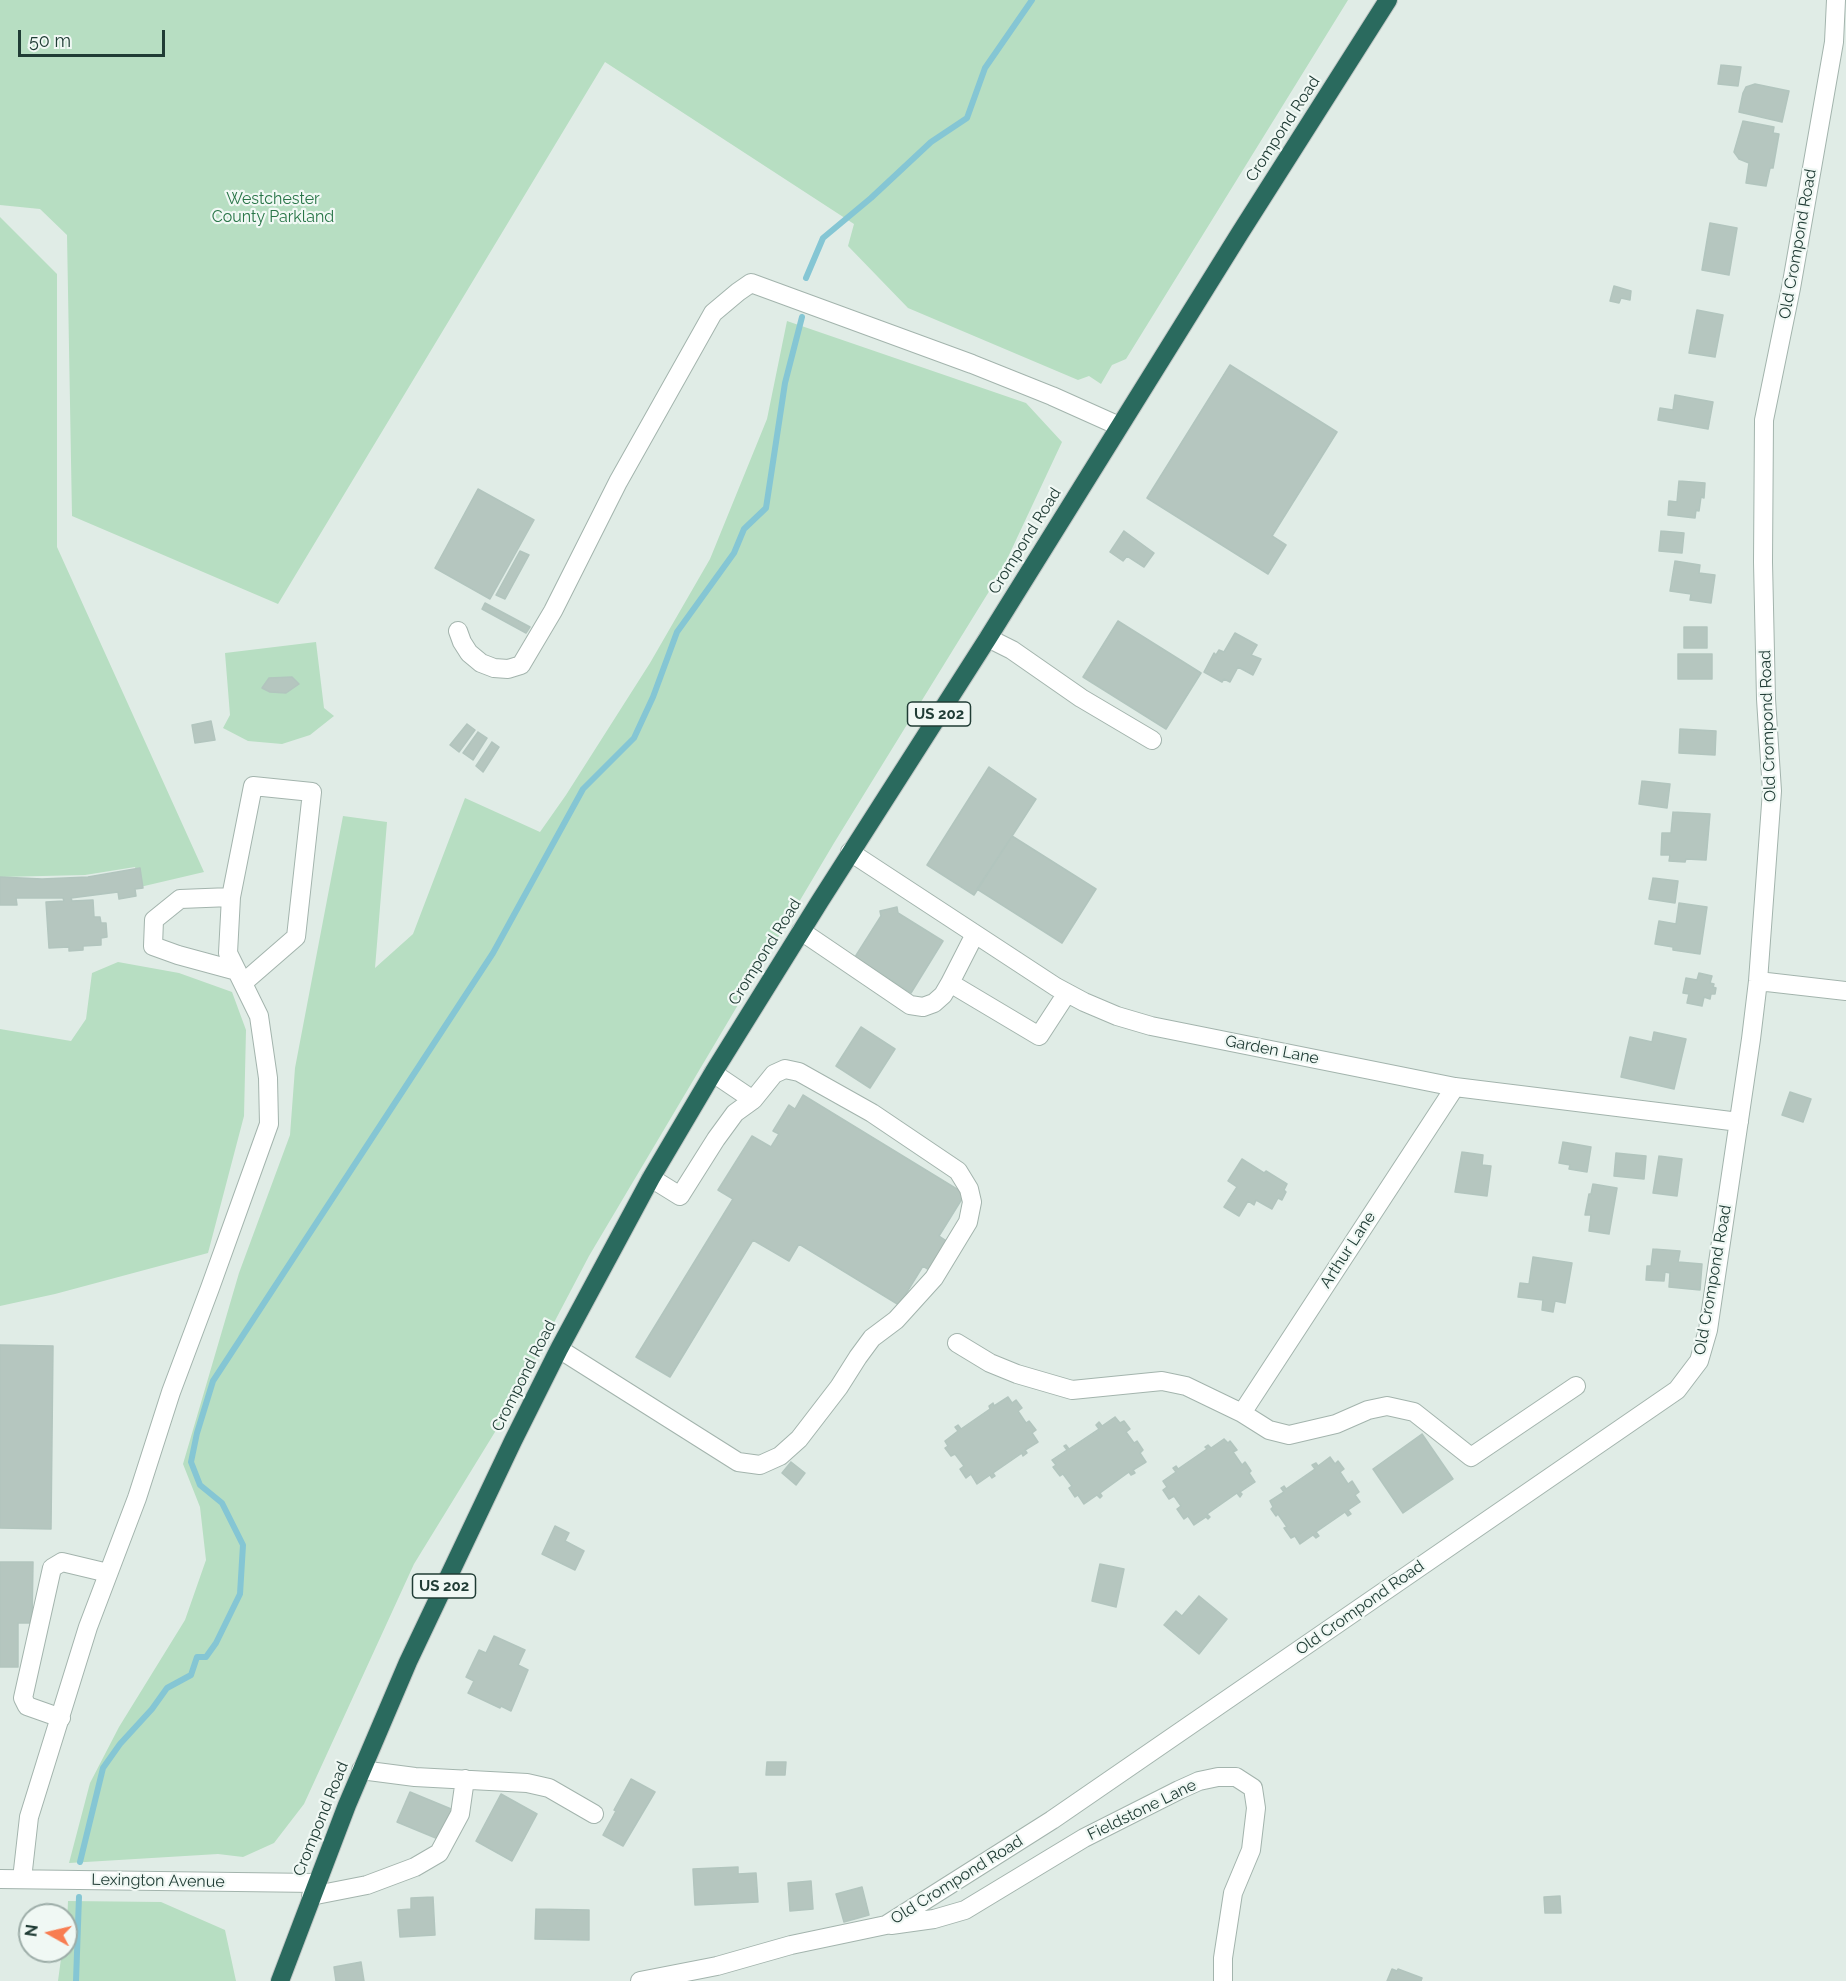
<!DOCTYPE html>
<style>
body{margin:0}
#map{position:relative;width:1846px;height:1981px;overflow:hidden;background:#e0ece6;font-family:Raleway,sans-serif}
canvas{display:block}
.north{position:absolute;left:18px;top:1903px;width:60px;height:60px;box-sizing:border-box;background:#f0f8f4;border:2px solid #9dada8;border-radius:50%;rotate:278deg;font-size:16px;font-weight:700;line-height:24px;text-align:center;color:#203c35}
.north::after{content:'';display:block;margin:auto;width:21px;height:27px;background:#f87d51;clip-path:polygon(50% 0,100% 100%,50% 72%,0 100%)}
.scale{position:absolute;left:18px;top:30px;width:147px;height:27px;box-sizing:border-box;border:3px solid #203c35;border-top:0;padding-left:8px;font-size:18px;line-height:21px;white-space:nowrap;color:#203c35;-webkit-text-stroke:4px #f0f8f4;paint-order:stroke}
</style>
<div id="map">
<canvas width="1846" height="1981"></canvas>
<div class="north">N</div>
<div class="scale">50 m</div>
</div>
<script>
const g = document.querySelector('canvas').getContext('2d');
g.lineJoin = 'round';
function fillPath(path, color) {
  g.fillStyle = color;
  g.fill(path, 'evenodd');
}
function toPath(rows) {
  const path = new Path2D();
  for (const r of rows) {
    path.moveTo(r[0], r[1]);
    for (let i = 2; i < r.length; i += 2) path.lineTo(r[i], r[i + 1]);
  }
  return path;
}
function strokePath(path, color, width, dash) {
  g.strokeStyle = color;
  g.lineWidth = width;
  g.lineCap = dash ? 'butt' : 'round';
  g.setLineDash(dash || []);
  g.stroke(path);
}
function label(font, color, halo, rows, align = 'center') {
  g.font = font + ' Raleway,sans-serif';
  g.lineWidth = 4.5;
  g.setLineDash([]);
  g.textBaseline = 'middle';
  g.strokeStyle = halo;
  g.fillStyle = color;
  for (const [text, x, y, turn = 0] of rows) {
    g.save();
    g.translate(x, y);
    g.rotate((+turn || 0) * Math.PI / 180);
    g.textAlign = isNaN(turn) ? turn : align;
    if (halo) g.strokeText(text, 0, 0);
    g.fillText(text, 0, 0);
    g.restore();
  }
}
fillPath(toPath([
 [0,0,1348,0,1126,359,1112,365,1101,384,1089,376,1078,380,908,308,848,246,854,224,605,62,278,604,72,516,67,235,40,209,0,205],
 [0,217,57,274,57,547,204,872,140,887,135,867,85,875,0,877],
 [787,321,1026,403,1062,442,1001,572,834,843,589,1256,506,1414,414,1564,304,1804,274,1843,243,1857,218,1854,69,1863,90,1783,119,1727,185,1620,206,1560,200,1507,183,1464,239,1273,290,1135,295,1068,343,816,387,822,375,968,413,934,465,798,540,832,566,795,650,663,710,559,767,419],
 [316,642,324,708,334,716,310,735,282,744,248,741,223,728,230,715,225,653],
 [118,962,179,973,232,992,246,1030,244,1116,208,1253,55,1294,0,1306,0,1029,71,1041,86,1019,92,973],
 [68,1901,161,1902,225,1930,236,1981,58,1981,62,1951,66,1951]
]), '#b7dec2');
strokePath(toPath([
 [806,278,823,238,871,198,931,142,967,118,985,68,1032,0],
 [80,1862,103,1768,120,1744,152,1709,167,1688,191,1675,197,1657,206,1657,216,1643,240,1594,243,1545,222,1503,200,1485,191,1462,197,1433,213,1381,493,953,583,789,634,738,653,697,677,632,734,553,744,529,766,508,785,383,802,317],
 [76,1981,79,1897]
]), '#85c6d4', 6);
const building = toPath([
 [1721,65,1741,67,1738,86,1718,84,1721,65],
 [1755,84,1789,91,1782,122,1739,112,1743,93,1746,87,1755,84],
 [1743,121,1774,127,1773,133,1779,134,1773,168,1770,168,1766,186,1746,183,1749,163,1739,159,1734,152,1743,121],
 [1710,223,1737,228,1729,275,1702,270,1710,223],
 [1614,286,1631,291,1630,300,1621,298,1619,303,1610,301,1614,286],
 [1697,310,1723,315,1715,357,1689,353,1697,310],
 [1230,365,1337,432,1272,536,1286,545,1268,574,1147,498,1230,365],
 [1675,395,1713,402,1708,429,1658,420,1660,408,1673,410,1675,395],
 [1679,481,1705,483,1704,498,1701,497,1699,511,1696,510,1695,518,1668,515,1669,501,1677,502,1679,481],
 [478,489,534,520,490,599,435,568,478,489],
 [1124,531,1154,553,1144,567,1127,556,1123,561,1110,552,1124,531],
 [1661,531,1684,533,1682,553,1659,551,1661,531],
 [520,551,529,555,505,599,496,595,520,551],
 [1675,561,1700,565,1699,573,1715,575,1711,603,1690,600,1691,594,1670,591,1675,561],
 [485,603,530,627,526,633,482,609,485,603],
 [1118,621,1201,673,1166,729,1083,677,1118,621],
 [1684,627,1707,627,1707,648,1684,648,1684,627],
 [1235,633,1257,645,1251,655,1261,659,1253,675,1238,667,1230,682,1224,679,1222,682,1204,672,1214,653,1216,655,1219,650,1224,652,1235,633],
 [1678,654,1712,654,1712,679,1678,679,1678,654],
 [292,677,299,684,286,693,270,692,262,688,269,678,292,677],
 [211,721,215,740,195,743,192,725,211,721],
 [467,724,475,730,459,752,450,745,467,724],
 [1680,729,1716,731,1715,755,1679,753,1680,729],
 [478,732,487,738,473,760,463,753,478,732],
 [492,742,499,747,483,772,476,766,492,742],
 [989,767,1036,799,974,895,927,865,989,767],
 [1642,781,1670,784,1667,808,1639,804,1642,781],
 [1673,812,1710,814,1706,860,1686,859,1685,862,1669,861,1670,855,1661,855,1662,833,1671,833,1673,812],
 [1012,836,1096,889,1062,943,977,889,1012,836],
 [140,868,143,888,135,889,136,896,119,899,118,892,71,898,72,901,93,900,94,917,100,917,101,923,106,923,107,937,101,938,101,945,83,946,83,950,69,951,69,947,49,948,46,902,64,901,63,898,16,898,17,905,0,905,0,877,42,879,88,877,140,868],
 [1653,878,1678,881,1675,903,1649,899,1653,878],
 [1679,903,1707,907,1700,954,1673,950,1673,947,1655,944,1659,921,1676,924,1679,903],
 [897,907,898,913,943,941,911,993,855,957,881,916,880,911,897,907],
 [1699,973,1712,976,1710,983,1714,984,1713,987,1716,988,1715,994,1711,994,1710,999,1704,997,1702,1006,1687,1003,1689,994,1683,993,1686,978,1697,980,1699,973],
 [861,1027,895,1049,870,1088,836,1066,861,1027],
 [1654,1032,1686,1039,1674,1089,1621,1077,1630,1037,1652,1042,1654,1032],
 [1790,1092,1811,1099,1803,1122,1782,1115,1790,1092],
 [803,1095,965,1194,939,1236,951,1244,934,1273,923,1266,899,1305,799,1244,789,1261,753,1240,670,1377,636,1357,733,1199,718,1190,752,1136,771,1147,779,1134,773,1131,789,1105,795,1109,803,1095],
 [1563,1142,1591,1147,1587,1172,1569,1169,1570,1165,1559,1163,1563,1142],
 [1462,1152,1483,1155,1482,1165,1491,1166,1487,1196,1455,1192,1462,1152],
 [1616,1153,1646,1156,1644,1179,1614,1176,1616,1153],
 [1659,1156,1682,1159,1677,1196,1653,1193,1659,1156],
 [1242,1159,1264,1173,1266,1171,1287,1184,1284,1190,1286,1192,1282,1200,1278,1198,1272,1209,1256,1200,1254,1205,1248,1201,1239,1216,1224,1207,1237,1187,1228,1181,1242,1159],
 [1593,1184,1617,1188,1609,1234,1589,1231,1591,1215,1585,1215,1589,1194,1591,1194,1593,1184],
 [1653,1249,1680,1251,1678,1262,1702,1264,1700,1290,1669,1287,1670,1273,1665,1272,1664,1281,1646,1280,1647,1266,1651,1266,1653,1249],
 [1533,1257,1572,1263,1565,1303,1555,1301,1553,1312,1542,1310,1543,1300,1518,1297,1520,1283,1529,1284,1533,1257],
 [0,1345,53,1346,51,1529,0,1528,0,1345],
 [1008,1397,1012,1403,1016,1400,1022,1408,1018,1411,1026,1423,1029,1421,1036,1430,1032,1433,1038,1442,1025,1450,1027,1453,1023,1456,1022,1453,993,1473,995,1476,992,1478,990,1475,977,1484,971,1474,966,1478,960,1469,964,1466,955,1454,951,1456,945,1448,948,1446,945,1441,958,1431,955,1427,958,1425,961,1429,990,1409,989,1406,993,1403,994,1406,1008,1397],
 [1115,1417,1120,1423,1124,1421,1130,1429,1126,1432,1134,1443,1137,1441,1143,1450,1140,1453,1146,1462,1133,1470,1135,1473,1131,1475,1129,1472,1100,1493,1102,1496,1100,1498,1097,1495,1084,1504,1078,1495,1075,1497,1069,1488,1072,1486,1063,1474,1060,1476,1053,1467,1056,1465,1052,1460,1067,1450,1064,1446,1066,1445,1069,1449,1099,1429,1096,1425,1099,1422,1102,1426,1115,1417],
 [1422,1434,1453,1479,1403,1513,1373,1469,1422,1434],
 [1224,1439,1228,1443,1230,1441,1237,1450,1233,1452,1242,1465,1245,1462,1251,1471,1249,1473,1255,1482,1240,1492,1242,1494,1240,1497,1237,1493,1207,1514,1210,1517,1208,1519,1206,1517,1194,1525,1188,1516,1184,1519,1177,1509,1181,1506,1174,1496,1169,1499,1163,1490,1167,1487,1163,1481,1176,1472,1173,1468,1176,1466,1178,1469,1207,1449,1205,1447,1208,1445,1211,1448,1224,1439],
 [1330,1457,1335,1464,1338,1461,1344,1469,1340,1472,1348,1484,1352,1481,1359,1492,1355,1495,1360,1502,1348,1510,1351,1514,1348,1516,1345,1512,1316,1532,1319,1536,1316,1538,1313,1535,1300,1544,1295,1536,1291,1538,1284,1528,1287,1527,1278,1514,1276,1516,1271,1509,1273,1507,1270,1501,1284,1492,1281,1488,1284,1486,1286,1489,1315,1469,1312,1465,1316,1463,1318,1466,1330,1457],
 [791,1462,805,1473,796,1485,782,1473,791,1462],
 [555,1526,569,1533,565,1541,584,1551,575,1570,542,1554,555,1526],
 [0,1562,33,1562,32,1623,18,1623,18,1667,0,1667,0,1562],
 [1100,1564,1124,1569,1116,1607,1092,1601,1100,1564],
 [1199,1596,1227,1619,1199,1654,1164,1625,1176,1611,1182,1616,1199,1596],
 [494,1636,525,1650,518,1665,528,1670,511,1711,501,1706,500,1708,468,1693,474,1681,466,1677,479,1650,486,1653,494,1636],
 [767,1762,786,1762,785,1775,766,1775,767,1762],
 [631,1779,655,1792,623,1846,603,1835,616,1811,614,1810,631,1779],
 [410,1792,456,1811,443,1841,397,1822,410,1792],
 [501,1794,537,1814,512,1861,476,1841,501,1794],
 [738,1867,738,1874,756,1873,758,1902,695,1905,693,1869,738,1867],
 [811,1881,813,1909,790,1911,788,1883,811,1881],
 [862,1887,869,1915,844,1922,836,1894,862,1887],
 [1560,1896,1561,1913,1545,1913,1544,1897,1560,1896],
 [433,1897,435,1935,400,1937,398,1910,411,1909,411,1898,433,1897],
 [536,1909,589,1910,589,1940,535,1939,536,1909],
 [361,1962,364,1981,336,1981,334,1967,361,1962],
 [1392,1969,1397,1971,1398,1969,1422,1978,1421,1981,1387,1981,1392,1969]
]);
fillPath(building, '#b5c6bf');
strokePath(building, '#b2c5be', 1.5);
const minor = toPath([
 [458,631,462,642,469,653,481,663,494,668,508,669,521,665,553,611,618,482,713,313,738,292,751,283,972,364,1052,396,1119,426],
 [988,638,1012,650,1081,698,1152,740],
 [850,852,1056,987,1084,1002,1117,1016,1151,1026,1455,1087,1739,1122],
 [231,897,180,899,154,920,153,946,178,955,237,971],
 [801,931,910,1005,923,1007,934,1003,943,995,950,983],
 [975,934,950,983,1039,1036,1067,993],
 [1758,981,1846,991],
 [651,1178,680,1196,716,1139,735,1113,753,1100],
 [957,1343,990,1363,1017,1374,1072,1390,1162,1381,1186,1386,1242,1413,1269,1430,1289,1435,1336,1424,1368,1410,1387,1406,1414,1412,1471,1457,1576,1386],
 [559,1349,738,1462,760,1465,780,1456,799,1439,839,1387,858,1357,872,1338,896,1320,934,1278,968,1222,972,1202,969,1189,958,1171,872,1113,799,1072,785,1069,774,1074,753,1100,713,1073],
 [1242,1413,1455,1087],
 [61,1718,27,1706,23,1698,52,1568,62,1562,108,1573],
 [361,1770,415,1777,527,1783,549,1788,594,1814],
 [0,1879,316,1883],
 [22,1879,29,1817,88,1627,137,1498,171,1392,210,1288,269,1124,268,1078,259,1016,228,953,231,897,253,786,312,792,296,937,243,983],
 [311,1896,367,1885,415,1867,439,1853,460,1814,465,1779],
 [891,1925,934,1919,965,1910,1084,1838,1179,1790,1199,1781,1218,1777,1236,1777,1253,1788,1256,1808,1251,1850,1233,1893,1223,1958,1223,1981],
 [640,1981,717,1966,791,1945,886,1925,1052,1820,1677,1390,1699,1361,1708,1330,1751,1039,1758,981,1772,791,1766,699,1763,562,1764,420,1791,288,1834,42,1836,0]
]);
const highway = toPath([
 [280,1981,347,1805,408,1662,513,1441,559,1349,651,1178,713,1073,820,901,988,638,1240,233,1388,0]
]);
strokePath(minor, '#a3b4ad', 20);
strokePath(highway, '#c1c8c6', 20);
strokePath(minor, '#fff', 18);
strokePath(highway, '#2a6a5e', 18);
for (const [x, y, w] of [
 [939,714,63],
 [444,1586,63]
]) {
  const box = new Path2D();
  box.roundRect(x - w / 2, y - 12, w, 24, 4.5);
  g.fillStyle = '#f0f8f4';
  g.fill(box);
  strokePath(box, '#203c35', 1.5);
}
label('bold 15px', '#203c35', null, [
 ["US 202",939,714],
 ["US 202",444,1586]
]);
label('16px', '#203c35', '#f0f8f4', [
 ["Crompond Road",1283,129,-57],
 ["Old Crompond Road",1798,244,-80],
 ["Crompond Road",1025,541,-58],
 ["Old Crompond Road",1768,726,-92],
 ["Crompond Road",765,952,-58],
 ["Garden Lane",1272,1050,11],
 ["Arthur Lane",1348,1250,-57],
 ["Old Crompond Road",1713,1280,-80],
 ["Crompond Road",524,1376,-63],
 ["Old Crompond Road",1360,1608,-35],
 ["Fieldstone Lane",1142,1810,-26],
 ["Crompond Road",321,1819,-68],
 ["Old Crompond Road",957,1880,-32],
 ["Lexington Avenue",158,1881,1]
]);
label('16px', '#287547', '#f0f8f4', [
 ["Westchester",273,199],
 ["County Parkland",273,217]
]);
</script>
